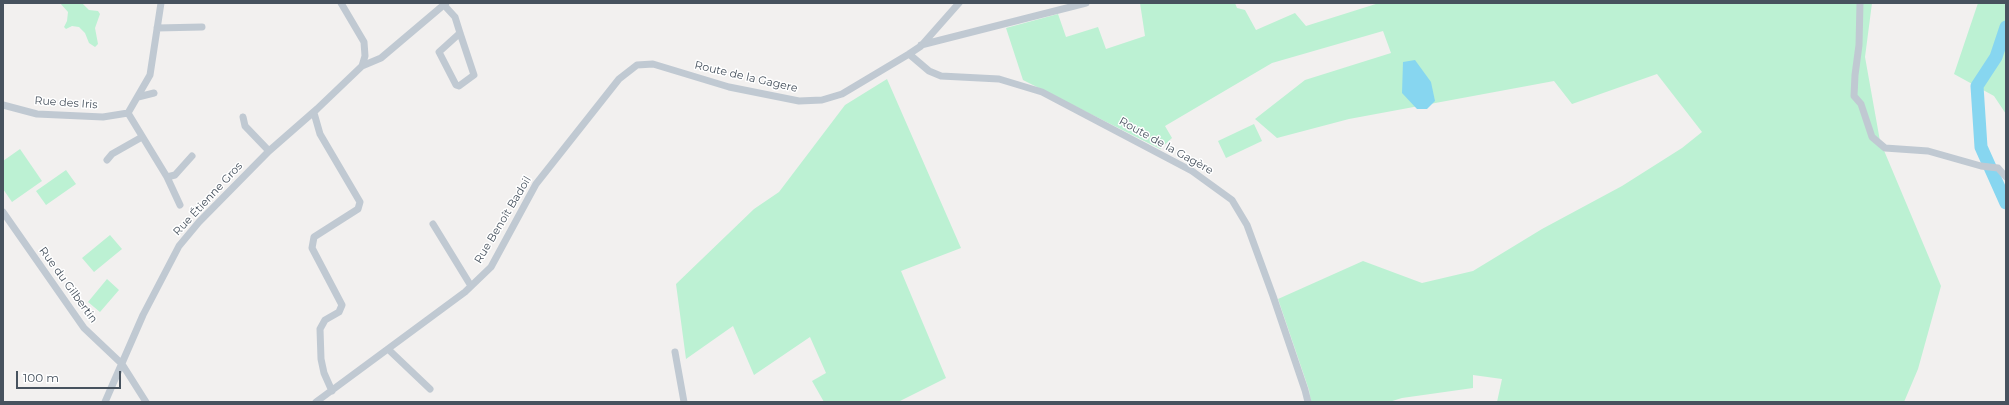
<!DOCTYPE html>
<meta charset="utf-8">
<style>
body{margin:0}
#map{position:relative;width:2009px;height:405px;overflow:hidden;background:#f2f0ef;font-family:Montserrat,sans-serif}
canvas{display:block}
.frame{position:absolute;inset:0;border:4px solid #47525e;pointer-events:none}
.scale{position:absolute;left:16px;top:371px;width:105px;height:18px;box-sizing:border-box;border:2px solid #47525e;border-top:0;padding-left:5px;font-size:12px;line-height:14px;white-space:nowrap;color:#47525e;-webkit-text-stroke:3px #fff;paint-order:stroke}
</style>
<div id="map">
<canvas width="2009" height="405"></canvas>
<div class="frame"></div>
<div class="scale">100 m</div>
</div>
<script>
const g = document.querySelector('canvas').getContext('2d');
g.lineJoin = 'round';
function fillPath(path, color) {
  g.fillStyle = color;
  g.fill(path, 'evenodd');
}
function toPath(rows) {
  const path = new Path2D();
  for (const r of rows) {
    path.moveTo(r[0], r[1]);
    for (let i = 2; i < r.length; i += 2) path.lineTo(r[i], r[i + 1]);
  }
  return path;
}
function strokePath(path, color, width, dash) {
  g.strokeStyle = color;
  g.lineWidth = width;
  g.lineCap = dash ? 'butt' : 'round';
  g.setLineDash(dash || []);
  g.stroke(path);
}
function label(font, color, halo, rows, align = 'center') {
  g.font = font + ' Montserrat,sans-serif';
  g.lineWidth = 3;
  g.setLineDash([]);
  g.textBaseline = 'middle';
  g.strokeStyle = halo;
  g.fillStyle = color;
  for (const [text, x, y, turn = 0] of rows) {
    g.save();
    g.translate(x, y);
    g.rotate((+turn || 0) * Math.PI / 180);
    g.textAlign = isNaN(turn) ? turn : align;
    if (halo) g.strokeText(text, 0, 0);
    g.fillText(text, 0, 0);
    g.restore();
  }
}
fillPath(toPath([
 [60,3,82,3,89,10,98,11,100,14,95,28,98,44,95,47,89,43,85,33,79,27,72,26,66,29,64,27,67,21,68,12],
 [1140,3,1235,3,1237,8,1245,10,1256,30,1295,13,1306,26,1379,3,1872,3,1865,57,1880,141,1941,286,1918,369,1904,402,1497,402,1502,379,1473,375,1473,388,1402,398,1389,402,1311,402,1309,390,1278,299,1363,261,1422,283,1473,271,1542,229,1622,186,1682,148,1702,132,1657,74,1572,104,1554,81,1349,119,1277,138,1255,119,1305,80,1391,53,1383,31,1272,63,1165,126,1172,138,1160,149,1023,80,1006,28,1058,14,1066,37,1098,27,1106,49,1145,36],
 [1978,3,2006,3,2006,114,1994,96,1954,74],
 [887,79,961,248,901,271,946,378,898,402,824,402,812,381,826,373,810,337,754,375,733,326,686,359,676,284,754,209,779,192,845,105],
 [1254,124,1262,141,1226,158,1218,141],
 [20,149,42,181,12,202,3,189,3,161],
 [66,170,76,184,46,205,36,191],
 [110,235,122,249,94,272,82,258],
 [107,279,119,290,100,312,88,302]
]), '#bcf1d3');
fillPath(toPath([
 [1415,60,1431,82,1435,101,1427,109,1417,109,1402,93,1403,62]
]), '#87d6f0');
strokePath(toPath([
 [2006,27,1996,57,1977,86,1981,147,2006,203]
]), '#87d6f0', 13);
strokePath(toPath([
 [1860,3,1859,45,1855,75,1854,96,1861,104,1872,137,1885,148,1928,151,1981,166,1998,168,2006,177],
 [444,5,455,17,460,33,474,75,459,86,456,85,439,52,460,33],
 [157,28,202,27],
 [921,45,1086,3],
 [909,54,929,71,941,76,999,79,1042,92,1192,171,1232,200,1247,225,1273,296,1305,390,1308,402],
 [362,66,381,58,446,3],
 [138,97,154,93],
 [3,105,37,114,103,117,128,113,150,75,161,3],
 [128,113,167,177,180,205],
 [314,113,320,134,360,202,358,209,314,237,312,248,342,305,339,312,325,320,320,329,321,359,324,373,332,391],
 [243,117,245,126,269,151],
 [107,160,112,154,142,137],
 [167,177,175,175,192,156],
 [3,212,84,328,122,364,146,402],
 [433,224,471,286],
 [389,350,430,389],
 [675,352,684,402],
 [105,402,143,315,179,246,199,222,269,151,317,109,362,66,365,56,364,42,341,3],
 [316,402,465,292,491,267,536,184,619,79,637,65,653,64,729,87,799,101,822,100,842,94,909,54,921,46,959,3]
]), '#c0c9d2', 7);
label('11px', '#47525e', '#fff', [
 ["Route de la Gagere",746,77,13],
 ["Rue des Iris",66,103,4],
 ["Route de la Gagère",1166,146,29],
 ["Rue Étienne Gros",208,199,-47],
 ["Rue Benoît Badoil",503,220,-59],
 ["Rue du Gilbertin",68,285,54]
]);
</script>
